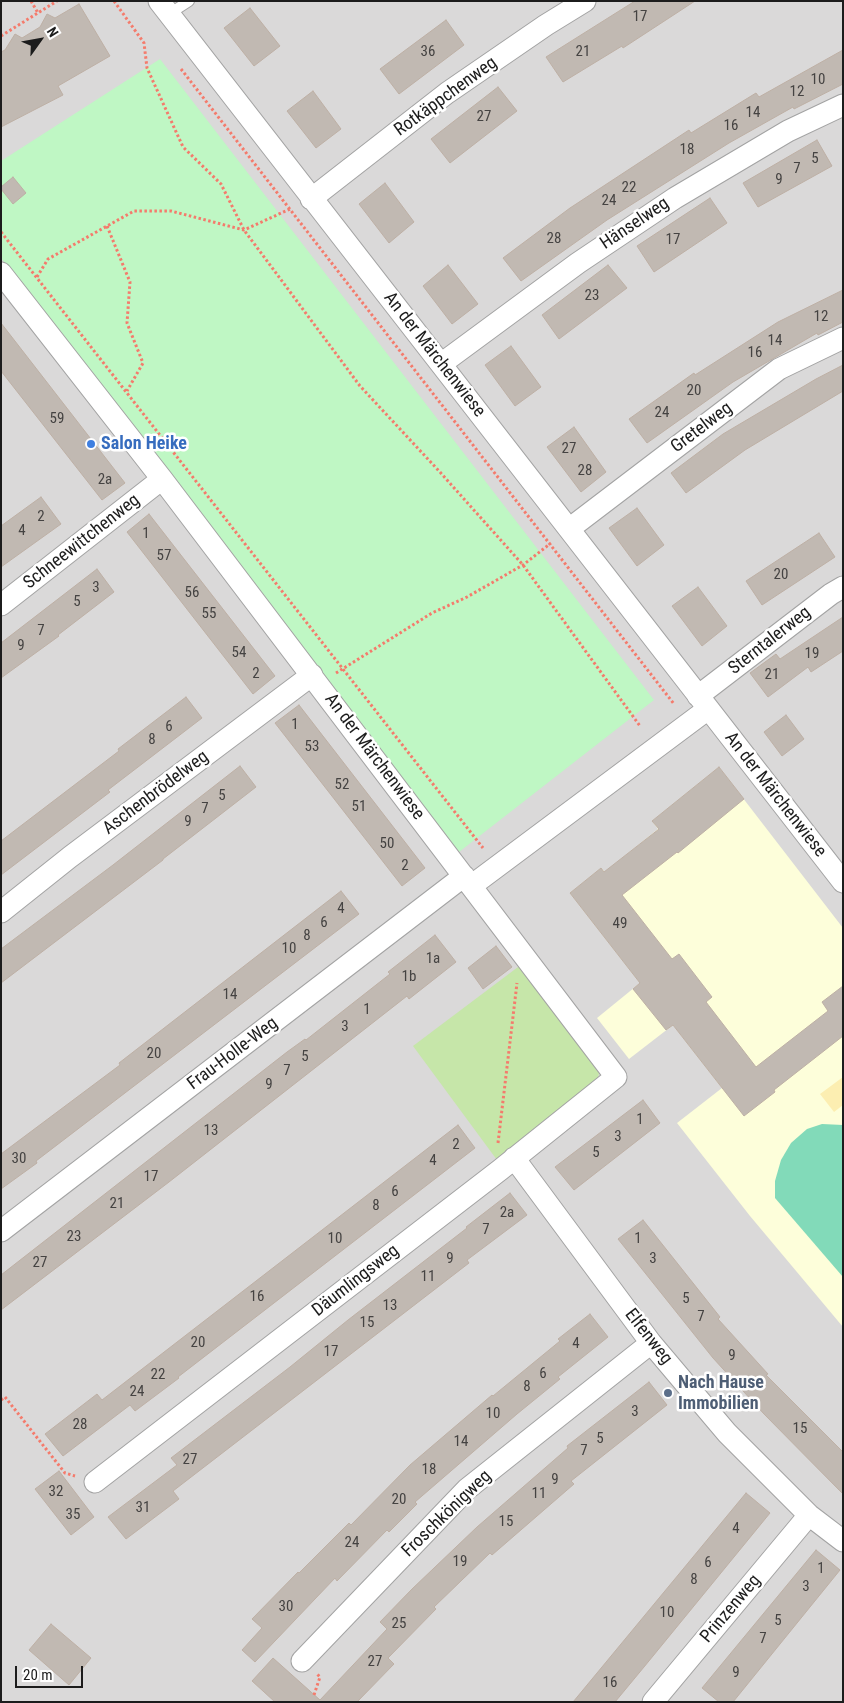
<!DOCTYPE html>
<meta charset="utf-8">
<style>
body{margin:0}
#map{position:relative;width:844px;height:1703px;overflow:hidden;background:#ede9e2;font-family:"Roboto Condensed",sans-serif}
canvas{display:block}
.frame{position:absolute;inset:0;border:2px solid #1c1c1c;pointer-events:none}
.north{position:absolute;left:15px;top:15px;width:50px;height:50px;-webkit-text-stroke:4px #fff;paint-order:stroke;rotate:58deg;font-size:14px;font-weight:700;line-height:20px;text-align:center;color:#1c1c1c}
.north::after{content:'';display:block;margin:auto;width:18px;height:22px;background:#1c1c1c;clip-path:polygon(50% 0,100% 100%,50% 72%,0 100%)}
.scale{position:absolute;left:15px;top:1666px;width:68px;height:22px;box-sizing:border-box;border:2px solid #1c1c1c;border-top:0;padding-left:6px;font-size:15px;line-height:18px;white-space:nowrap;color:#1c1c1c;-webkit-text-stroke:4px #fff;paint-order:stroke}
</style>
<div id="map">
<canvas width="844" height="1703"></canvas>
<div class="frame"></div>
<div class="north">N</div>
<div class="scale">20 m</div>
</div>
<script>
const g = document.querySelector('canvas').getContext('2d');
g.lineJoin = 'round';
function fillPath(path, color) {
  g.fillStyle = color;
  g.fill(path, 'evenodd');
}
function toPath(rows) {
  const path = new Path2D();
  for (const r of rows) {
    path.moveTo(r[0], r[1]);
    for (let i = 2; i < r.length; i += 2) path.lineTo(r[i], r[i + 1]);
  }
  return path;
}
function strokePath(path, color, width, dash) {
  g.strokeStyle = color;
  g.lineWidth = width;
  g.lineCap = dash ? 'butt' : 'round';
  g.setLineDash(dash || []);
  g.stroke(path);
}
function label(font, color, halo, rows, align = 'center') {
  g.font = font + ' "Roboto Condensed",sans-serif';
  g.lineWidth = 5;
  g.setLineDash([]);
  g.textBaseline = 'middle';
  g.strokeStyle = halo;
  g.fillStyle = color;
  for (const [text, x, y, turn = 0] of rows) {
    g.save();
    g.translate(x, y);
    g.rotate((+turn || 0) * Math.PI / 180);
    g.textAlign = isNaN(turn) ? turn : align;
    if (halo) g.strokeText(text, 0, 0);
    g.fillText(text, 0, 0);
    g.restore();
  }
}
fillPath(toPath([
 [1,1,843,1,843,1702,1,1702]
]), '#dad9d9');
fillPath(toPath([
 [719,767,843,928,843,1327,750,1216,677,1123,722,1088,673,1025,629,1059,597,1018,640,983,570,893,601,868,605,872,658,829,652,821]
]), '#fdfeda');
fillPath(toPath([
 [522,964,600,1068,598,1078,497,1160,413,1046]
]), '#c6e6a9');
fillPath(toPath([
 [843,1077,843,1105,834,1112,820,1094]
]), '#fceeb1');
fillPath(toPath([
 [160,59,654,700,459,852,1,258,1,161]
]), '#bff7c4');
fillPath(toPath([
 [822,1124,843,1125,843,1277,775,1198,775,1181,781,1160,791,1143,807,1129]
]), '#82dab9');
const building = toPath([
 [635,1,695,1,623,48,622,46,563,82,546,57,635,1],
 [79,4,110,56,58,86,63,95,1,127,1,52,5,50,15,34,22,38,40,27,47,14,55,18,79,4],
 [250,8,280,46,254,66,224,28,250,8],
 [446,20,464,45,399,94,380,69,446,20],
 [843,50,843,84,794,109,793,107,729,143,607,220,521,281,503,258,570,208,689,130,691,133,756,93,759,97,843,50],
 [498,87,517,111,450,163,431,139,498,87],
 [313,91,341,129,316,148,287,111,313,91],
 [817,140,832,166,758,207,743,183,817,140],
 [13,177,26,193,13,204,1,189,1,187,13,177],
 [385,183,414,222,389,243,359,204,385,183],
 [710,198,727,223,654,272,637,246,710,198],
 [448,265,478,304,452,324,423,286,448,265],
 [608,265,627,288,559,339,542,315,608,265],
 [843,290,843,322,818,335,817,333,733,382,647,443,629,419,694,373,695,375,778,322,843,290],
 [1,323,125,483,102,500,1,371,1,323],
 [511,346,541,387,515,406,485,365,511,346],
 [843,365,843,391,745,450,686,493,671,473,723,434,816,379,843,365],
 [574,427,606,472,581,492,547,447,574,427],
 [41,497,61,524,1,567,1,526,41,497],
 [637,508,664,545,637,566,609,528,637,508],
 [149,514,275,676,253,694,127,532,149,514],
 [819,533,835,557,762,605,746,581,819,533],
 [97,569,114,592,58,635,59,636,1,678,1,643,97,569],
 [698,587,727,626,702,646,672,606,698,587],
 [843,617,843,651,811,672,808,667,768,697,750,673,776,654,780,659,843,617],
 [186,697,202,718,108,790,110,792,1,875,1,841,119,751,118,749,186,697],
 [299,705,425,868,402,886,275,723,299,705],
 [786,715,804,739,782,756,764,732,786,715],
 [240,766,256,787,163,859,163,860,1,983,1,949,113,865,240,766],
 [719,767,744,799,678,853,677,852,622,895,672,959,679,954,712,997,706,1002,756,1067,828,1011,822,1002,843,986,843,1036,774,1090,775,1092,744,1116,673,1025,666,1030,633,989,640,983,570,893,601,868,604,872,659,829,652,821,719,767],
 [341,891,359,914,36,1161,37,1163,1,1189,1,1154,120,1065,119,1063,341,891],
 [435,935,456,962,409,999,407,996,169,1182,1,1310,1,1275,287,1052,305,1039,306,1040,390,974,388,972,435,935],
 [496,946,512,967,483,989,468,968,496,946],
 [643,1100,660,1123,574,1190,555,1167,643,1100],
 [458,1125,475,1148,178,1377,179,1378,135,1411,130,1405,63,1456,45,1434,97,1394,102,1400,458,1125],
 [510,1193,527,1215,467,1260,469,1263,173,1491,179,1499,126,1539,108,1517,177,1465,171,1458,290,1367,348,1320,467,1228,466,1227,510,1193],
 [643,1220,720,1317,718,1319,768,1374,766,1375,843,1452,843,1494,764,1414,713,1358,618,1239,643,1220],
 [590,1314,608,1337,558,1377,560,1379,517,1414,415,1502,417,1504,389,1532,387,1530,337,1581,335,1578,255,1662,242,1650,262,1628,252,1619,298,1572,299,1573,349,1523,351,1525,410,1465,492,1395,493,1396,560,1341,558,1339,590,1314],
 [649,1382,667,1405,571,1481,574,1484,492,1555,490,1553,434,1607,436,1609,388,1658,394,1664,357,1702,275,1702,252,1681,273,1658,320,1700,387,1629,380,1622,412,1589,477,1527,568,1448,567,1446,649,1382],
 [59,1471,94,1517,71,1535,35,1489,59,1471],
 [746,1493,770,1513,644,1667,615,1702,573,1702,746,1493],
 [816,1550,840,1570,733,1702,719,1702,702,1688,816,1550],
 [51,1624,91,1658,69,1685,29,1650,51,1624]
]);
fillPath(building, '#c1b9b2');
strokePath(building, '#beb0a5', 1);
const lane = toPath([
 [169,14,189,1]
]);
const street = toPath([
 [159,1,843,882],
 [311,199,447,93,546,25,585,1],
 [1,273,162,479,616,1077,500,1170,95,1482],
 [441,364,578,263,675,198,788,131,843,105],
 [569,529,779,369,843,338],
 [1,605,162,479],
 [698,696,831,594,843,587],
 [471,886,708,709],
 [1,912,70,857,312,675],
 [514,1158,651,1343,727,1433,809,1515,843,1541],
 [1,1231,464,876],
 [302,1661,467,1489,651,1343],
 [653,1702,809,1515]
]);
strokePath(lane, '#a3a3a3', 12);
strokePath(street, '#a3a3a3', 23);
strokePath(toPath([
 [31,1,38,13],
 [114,1,144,43,147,68,183,147,221,184,244,230,360,386,439,471,523,565,640,726],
 [1,36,57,1],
 [181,69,674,704],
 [107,226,130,282,127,323,143,363,127,391],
 [1,232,483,848],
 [37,277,48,259,134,211,171,211,244,230,290,209],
 [336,673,432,613,467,597,523,565,551,543],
 [498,1143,517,983],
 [1,1400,5,1397,65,1473,75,1476],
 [314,1695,320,1677,317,1674]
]), '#f47b6c', 3, [2.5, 2.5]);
strokePath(lane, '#fff', 10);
strokePath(street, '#fff', 21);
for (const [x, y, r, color] of [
 [91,444,5,"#3f7fe0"],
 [668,1393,5,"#5c6f8a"]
]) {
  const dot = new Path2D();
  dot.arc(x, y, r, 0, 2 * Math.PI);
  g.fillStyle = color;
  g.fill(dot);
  strokePath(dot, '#fff', 2);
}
label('15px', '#454342', null, [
 ["17",640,17],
 ["36",428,52],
 ["21",583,52],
 ["10",818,80],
 ["12",797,92],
 ["14",753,113],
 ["27",484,117],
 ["16",731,126],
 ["18",687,150],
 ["5",815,159],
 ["7",797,169],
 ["9",779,180],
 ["22",629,188],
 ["24",609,201],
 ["28",554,239],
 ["17",673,240],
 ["23",592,296],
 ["12",821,317],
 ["14",775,341],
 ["16",755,353],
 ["20",694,391],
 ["24",662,413],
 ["59",57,419],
 ["27",569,449],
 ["28",585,471],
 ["2a",105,480],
 ["2",41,517],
 ["4",22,531],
 ["1",146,534],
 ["57",164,556],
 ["20",781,575],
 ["3",96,588],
 ["56",192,593],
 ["5",77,602],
 ["55",209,614],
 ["7",41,631],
 ["9",21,646],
 ["54",239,653],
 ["19",812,654],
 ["2",256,674],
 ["21",772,675],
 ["1",295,725],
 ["6",169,727],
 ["8",152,740],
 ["53",312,747],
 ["52",342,785],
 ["5",222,796],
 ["51",359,807],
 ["7",205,809],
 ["9",188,822],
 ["50",387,844],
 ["2",405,866],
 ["4",341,909],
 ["6",324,923],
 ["49",620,924],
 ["8",307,936],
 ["10",289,949],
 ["1a",433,959],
 ["1b",409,977],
 ["14",230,995],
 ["1",367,1010],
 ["3",345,1027],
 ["20",154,1054],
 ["5",305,1057],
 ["7",287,1071],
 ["9",269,1085],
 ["1",640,1120],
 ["13",211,1131],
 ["3",618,1137],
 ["2",456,1145],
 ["5",596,1153],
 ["30",19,1159],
 ["4",433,1161],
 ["17",151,1177],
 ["6",395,1192],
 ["21",117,1204],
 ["8",376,1206],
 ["2a",507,1213],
 ["7",486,1230],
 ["23",74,1237],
 ["10",335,1239],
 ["1",638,1239],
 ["9",450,1259],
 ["3",653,1259],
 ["27",40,1263],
 ["11",428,1277],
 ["16",257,1297],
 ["5",686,1299],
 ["13",390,1306],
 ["7",701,1317],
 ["15",367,1323],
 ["20",198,1343],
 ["4",576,1344],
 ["17",331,1352],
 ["9",732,1356],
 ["6",543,1374],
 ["22",158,1375],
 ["8",527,1387],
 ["24",137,1392],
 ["3",635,1412],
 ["10",493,1414],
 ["28",80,1425],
 ["15",800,1429],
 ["5",600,1439],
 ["14",461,1442],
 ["7",584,1451],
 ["27",190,1460],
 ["18",429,1470],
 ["9",555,1480],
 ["32",56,1492],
 ["11",539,1494],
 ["20",399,1500],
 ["31",143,1508],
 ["35",73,1515],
 ["15",506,1522],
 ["4",736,1529],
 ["24",352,1543],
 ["19",460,1562],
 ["6",708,1563],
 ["1",821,1569],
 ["8",694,1580],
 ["3",806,1587],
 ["30",286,1607],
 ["10",667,1613],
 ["5",778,1621],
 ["25",399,1624],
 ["7",763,1639],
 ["27",375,1662],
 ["9",736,1673],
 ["16",610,1683]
]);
label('18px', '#1c1c1c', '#fff', [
 ["Rotkäppchenweg",446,97,-36],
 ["Hänselweg",635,224,-34],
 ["An der Märchenwiese",434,355,52],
 ["Gretelweg",702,428,-37],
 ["Schneewittchenweg",82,542,-38],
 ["Sterntalerweg",770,641,-38],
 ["An der Märchenwiese",374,757,53],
 ["Aschenbrödelweg",156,793,-37],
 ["An der Märchenwiese",775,795,52],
 ["Frau-Holle-Weg",233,1054,-37],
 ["Däumlingsweg",356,1281,-38],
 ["Elfenweg",648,1337,52],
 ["Froschkönigweg",447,1514,-44],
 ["Prinzenweg",731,1609,-50]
]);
label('bold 18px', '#366cbe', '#fff', [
 ["Salon Heike",101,444]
], 'left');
label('bold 18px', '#4e5e75', '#fff', [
 ["Nach Hause",678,1383],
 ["Immobilien",678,1404]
], 'left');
</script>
